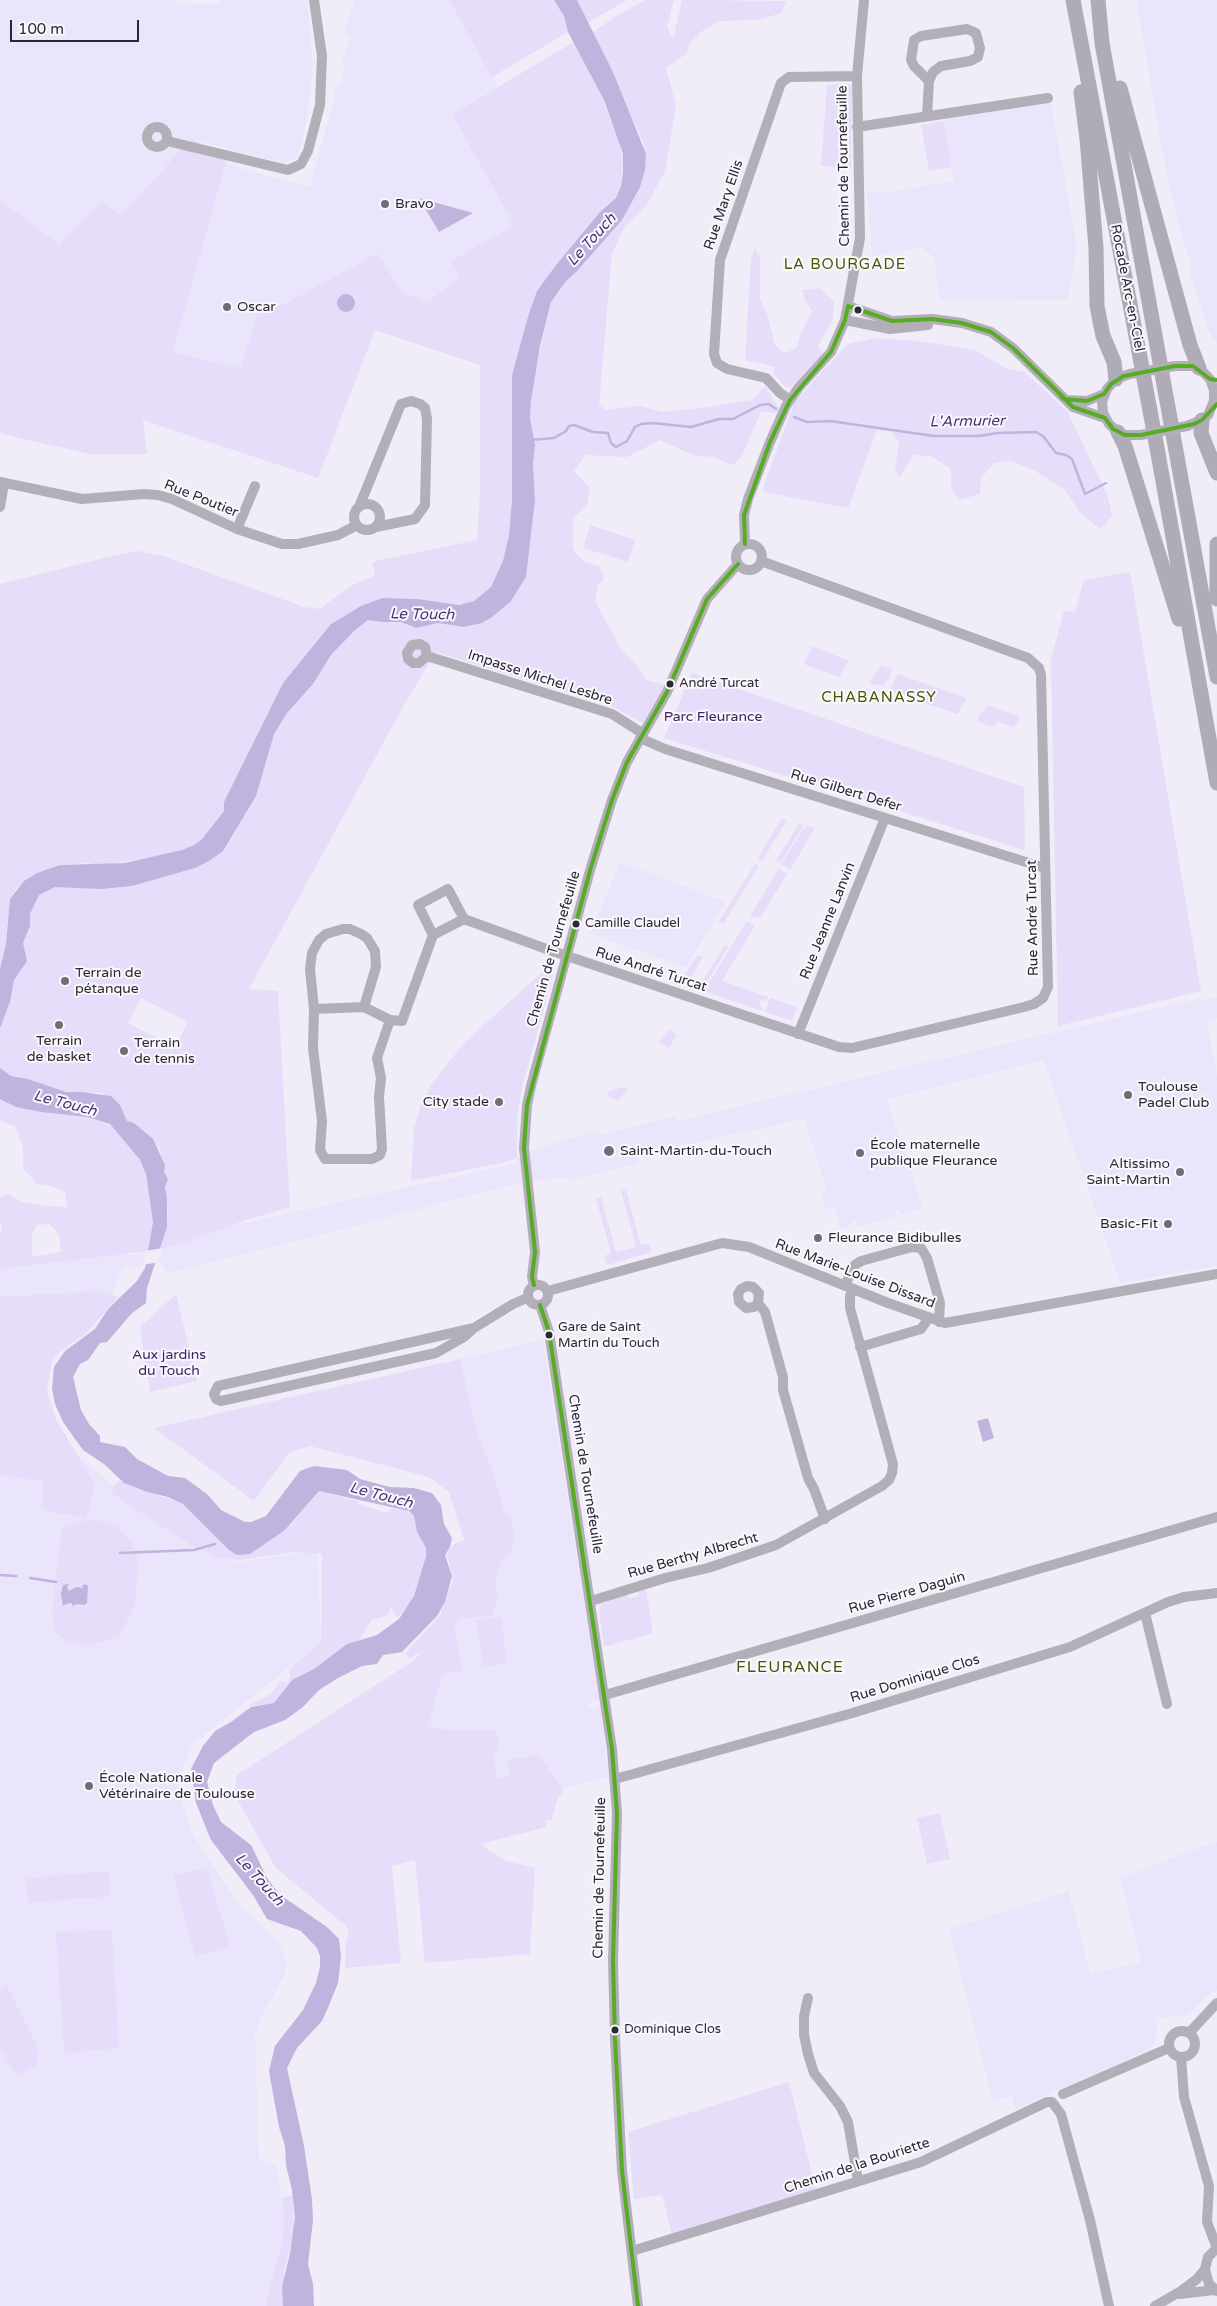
<!DOCTYPE html>
<meta charset="utf-8">
<style>
body{margin:0}
#map{position:relative;width:1217px;height:2306px;overflow:hidden;background:#f0edf8;font-family:"Varela Round",sans-serif}
canvas{display:block}
.scale{position:absolute;left:10px;top:20px;width:129px;height:22px;box-sizing:border-box;border:2px solid #2b2831;border-top:0;padding-left:6px;font-size:15px;line-height:18px;white-space:nowrap;color:#2b2831;-webkit-text-stroke:4px #faf8fd;paint-order:stroke}
</style>
<div id="map">
<canvas width="1217" height="2306"></canvas>
<div class="scale">100 m</div>
</div>
<script>
const g = document.querySelector('canvas').getContext('2d');
g.lineJoin = 'round';
function fillPath(path, color) {
  g.fillStyle = color;
  g.fill(path, 'evenodd');
}
function toPath(rows) {
  const path = new Path2D();
  for (const r of rows) {
    if (r.length === 3) {
      path.moveTo(r[0] + r[2], r[1]);
      path.arc(r[0], r[1], r[2], 0, 2 * Math.PI);
      continue;
    }
    path.moveTo(r[0], r[1]);
    for (let i = 2; i < r.length; i += 2) path.lineTo(r[i], r[i + 1]);
  }
  return path;
}
function strokePath(path, color, width, dash) {
  g.strokeStyle = color;
  g.lineWidth = width;
  g.lineCap = dash ? 'butt' : 'round';
  g.setLineDash(dash || []);
  g.stroke(path);
}
function label(font, color, halo, rows, align = 'center') {
  g.font = font + ' "Varela Round",sans-serif';
  g.lineWidth = 4;
  g.setLineDash([]);
  g.textBaseline = 'middle';
  g.strokeStyle = halo;
  g.fillStyle = color;
  for (const [text, x, y, turn = 0] of rows) {
    g.save();
    g.translate(x, y);
    g.rotate((+turn || 0) * Math.PI / 180);
    g.textAlign = isNaN(turn) ? turn : align;
    if (halo) g.strokeText(text, 0, 0);
    g.fillText(text, 0, 0);
    g.restore();
  }
}
fillPath(toPath([
 [0,0,177,0,177,3,220,4,220,0,307,0,313,67,308,113,301,147,296,158,282,163,191,139,121,215,101,201,59,246,0,200],
 [355,0,449,0,498,86,452,114,514,225,451,261,460,276,427,303,400,291,378,253,282,305,257,314,241,368,173,352,226,164,310,187,334,99,334,89,341,82,344,66,341,64,351,36,344,33],
 [1136,0,1217,0,1217,344,1208,330,1190,273,1191,263,1181,235,1166,171],
 [1050,99,1077,246,1068,300,939,299,934,257,921,248,872,256,867,191,890,192,954,181,944,117],
 [620,862,726,902,686,967,590,934],
 [1217,997,1217,1018,1207,1021,1217,1076,1217,1266,1120,1283,1044,1060,887,1099,923,1208,901,1215,899,1209,895,1210,896,1216,858,1227,856,1221,851,1222,852,1225,840,1229,834,1207,825,1210,822,1198,826,1188,804,1119,638,1155,639,1163,569,1180,568,1177,520,1183,188,1269,166,1273,160,1262,124,1269,121,1271,113,1295,35,1327,49,1431,113,1485,143,1498,236,1562,317,1551,321,1642,193,1744,181,1771,178,1781,181,1802,194,1836,238,1904,276,1938,287,1961,284,1976,260,2020,255,2034,259,2159,277,2166,284,2218,282,2241,267,2299,267,2306,0,2306,0,1262,77,1249,129,1255,160,1249,217,1229,517,1163,517,1158,529,1151,594,1131,601,1134,674,1117,677,1121,1196,999,1203,1000],
 [543,1340,599,1699,588,1703,591,1709,600,1705,609,1776,540,1795,546,1827,384,1868,442,1675,461,1670,452,1612,466,1542,480,1527,498,1501,489,1465,478,1436,460,1359],
 [1217,1841,1217,1990,1210,1993,1188,2015,1155,2018,1158,2031,1154,2046,1151,2049,1015,2109,1012,2096,993,2101,949,1929,1069,1891,1090,1974,1141,1962,1120,1878]
]), '#ebe5fc');
fillPath(toPath([
 [449,0,554,0,564,16,568,32,492,77],
 [577,0,627,0,587,23],
 [645,0,674,0,667,27,673,39,682,0,787,1,781,13,759,20,719,21,701,32,690,43,687,53,666,68,676,105,665,171,646,206,624,228,612,253,599,405,606,410,641,406,662,412,707,407,752,400,765,386,779,408,776,413,761,412,742,456,733,465,713,457,693,455,660,440,627,457,585,455,574,471,589,487,588,505,573,518,573,549,583,561,599,566,603,574,603,581,598,584,595,601,621,649,638,667,646,680,666,685,642,723,614,707,436,652,404,705,249,989,278,991,290,1207,249,1219,195,1239,160,1249,168,1214,165,1187,167,1177,164,1172,165,1167,159,1148,127,1121,122,1109,102,1093,66,1093,28,1079,11,1076,0,1068,0,1028,10,1002,14,979,26,961,23,943,30,926,30,914,34,903,39,895,55,887,132,886,195,868,230,841,237,825,247,812,274,734,287,713,313,684,331,655,354,631,368,620,382,622,401,622,416,628,438,623,463,627,517,592,526,577,535,500,533,465,535,445,530,418,533,382,551,302,566,281,611,233,630,205,644,143,628,111,613,72,592,33,613,18],
 [141,998,188,1022,175,1047,128,1023],
 [574,42,599,89,619,142,623,159,621,186,616,198,600,212,556,265,537,291,529,313,512,375,512,500,509,535,503,561,491,587,474,601,459,605,418,599,382,598,361,606,331,624,283,683,224,802,224,811,202,839,188,848,155,857,102,865,88,863,60,865,31,876,17,888,10,899,6,944,0,969,0,584,103,558,138,551,163,556,304,607,320,609,349,587,375,575,372,562,477,540,480,493,480,365,375,330,318,478,143,420,147,454,90,454,14,437,0,432,0,200,59,245,101,201,121,215,191,139,228,156,173,352,241,368,257,314,282,305,378,253,400,291,427,303,460,276,451,261,514,225,452,114],
 [852,84,851,168,821,166,827,85],
 [944,121,952,167,929,171,921,125],
 [755,248,760,258,760,299,767,314,775,345,784,353,796,349,802,330,813,311,805,301,802,290,819,288,834,301,833,319,818,346,822,354,790,388,784,386,773,373,776,367,745,360,751,259],
 [875,338,918,341,975,350,1007,369,1024,372,1067,411,1107,494,1112,516,1107,522,1100,529,1081,514,1065,490,1034,470,1011,461,994,463,981,478,980,494,959,500,951,489,951,469,931,456,913,455,899,478,895,469,899,444,892,432,877,430,848,508,768,493,762,490,795,401,848,344],
 [590,525,635,540,628,562,583,548],
 [1130,572,1201,991,1058,1026,1051,659,1064,611,1075,612,1084,580],
 [812,646,849,661,839,677,804,664],
 [881,665,892,669,889,679,883,685,869,684],
 [692,673,1024,787,1025,850,664,738],
 [898,673,898,674,967,698,957,714,890,691],
 [989,705,1020,717,1014,727,998,722,993,727,977,722,980,714],
 [782,818,787,820,762,861,758,858],
 [800,823,804,825,780,863,776,860],
 [806,825,815,828,790,870,781,864],
 [755,864,759,866,723,924,719,921],
 [779,869,787,874,760,918,750,916],
 [747,921,755,926,722,981,768,997,766,1001,761,1000,759,1006,763,1008,762,1011,704,991],
 [725,945,729,946,702,990,698,988],
 [697,955,703,957,687,984,680,982],
 [553,962,554,966,552,979,522,1088,517,1118,517,1158,505,1162,411,1181,414,1128,421,1105,433,1082,464,1043],
 [770,998,797,1007,792,1021,765,1012],
 [669,1030,677,1034,669,1048,659,1042],
 [623,1087,628,1089,618,1101,608,1096,607,1092],
 [0,1099,16,1107,41,1112,88,1117,112,1126,144,1166,153,1214,151,1241,148,1251,0,1269,0,1236,2,1228,0,1223,0,1198,8,1193,20,1201,45,1206,67,1207,65,1192,51,1186,37,1184,23,1168,23,1147,15,1126,0,1121],
 [50,1224,59,1235,61,1252,32,1257,32,1235,37,1225],
 [626,1190,641,1245,649,1243,652,1252,607,1265,604,1256,611,1253,596,1199,601,1197,616,1252,636,1247,621,1191],
 [101,1291,118,1297,86,1333,61,1351,52,1361,47,1391,56,1419,95,1485,86,1518,43,1510,43,1481,0,1475,0,1297],
 [176,1294,197,1381,150,1392,140,1327],
 [460,1359,478,1436,494,1475,504,1511,511,1518,515,1541,510,1553,500,1562,495,1581,498,1594,492,1616,461,1618,454,1623,462,1670,442,1675,428,1726,453,1731,494,1730,499,1738,499,1749,493,1752,497,1778,510,1776,507,1760,540,1755,563,1791,557,1800,552,1820,545,1821,546,1827,480,1844,506,1861,535,1868,530,1954,425,1963,415,1860,392,1866,401,1963,345,1968,346,1944,349,1933,346,1926,276,1868,234,1794,237,1775,410,1663,423,1651,409,1659,405,1654,440,1615,453,1581,447,1553,454,1544,464,1540,449,1492,429,1477,310,1446,289,1453,254,1501,154,1428],
 [118,1480,137,1489,183,1503,210,1529,254,1551,290,1526,319,1491,358,1501,358,1504,387,1513,393,1508,405,1510,414,1516,416,1526,427,1551,414,1596,410,1604,397,1618,391,1606,390,1611,386,1616,371,1620,359,1640,347,1644,314,1669,292,1680,274,1703,267,1705,247,1706,270,1694,281,1681,287,1683,291,1676,289,1669,321,1642,322,1554,295,1552,239,1560,217,1557,189,1544,124,1502,111,1492],
 [94,1519,114,1526,130,1540,138,1561,135,1605,119,1636,89,1646,68,1642,55,1633,52,1611,62,1526],
 [646,1589,653,1633,604,1647,599,1611,601,1604,627,1594,629,1599,639,1596,638,1591],
 [501,1617,507,1663,483,1667,476,1620],
 [940,1813,950,1859,927,1864,917,1818],
 [206,1867,230,1946,195,1956,173,1875],
 [109,1871,111,1896,28,1903,26,1878],
 [112,1930,119,2048,64,2053,56,1932],
 [7,1986,39,2050,36,2065,19,2074,14,2073,0,2046,0,1990],
 [789,2082,816,2190,672,2235,662,2195,634,2199,628,2132],
 [293,2196,294,2232,284,2272,283,2306,267,2306,267,2299,282,2241,284,2218,282,2197]
]), '#e5ddfa');
fillPath(toPath([
 [554,0,577,0,613,72,646,154,645,170,640,187,622,220,577,271,566,281,551,302,540,346,531,401,530,418,535,445,533,465,535,500,526,577,511,601,492,617,482,623,463,627,438,623,416,628,401,622,382,622,368,620,354,631,331,655,313,684,287,713,274,734,256,796,223,851,209,861,195,868,132,886,101,889,55,887,39,895,30,914,30,926,23,943,27,961,14,980,10,1002,0,1028,0,969,6,944,10,899,24,881,37,873,60,865,125,863,182,850,194,845,202,839,224,811,224,802,283,683,331,624,361,606,382,598,418,599,459,605,474,601,491,587,503,561,509,535,512,500,512,375,529,313,537,291,556,265,600,212,616,198,621,186,623,172,623,154,604,100,568,32,564,16],
 [419,198,473,213,439,232],
 [346,303,9],
 [0,1068,11,1076,28,1079,66,1092,81,1092,111,1096,120,1105,127,1121,134,1123,153,1139,165,1165,164,1172,168,1179,165,1187,167,1199,167,1227,147,1288,146,1303,132,1313,107,1342,100,1343,88,1360,80,1364,73,1377,81,1410,89,1424,100,1436,100,1442,125,1447,137,1459,168,1476,185,1478,207,1494,221,1510,245,1522,251,1522,266,1516,300,1471,314,1466,347,1470,360,1479,390,1487,414,1488,432,1493,441,1505,444,1524,452,1538,450,1547,445,1555,452,1576,445,1602,437,1616,402,1652,383,1655,377,1664,362,1666,338,1678,319,1690,303,1707,285,1720,254,1732,214,1763,207,1782,213,1805,221,1822,251,1845,267,1878,279,1894,327,1927,339,1939,341,1957,338,1983,327,2010,322,2021,297,2048,287,2068,304,2146,312,2199,313,2220,308,2264,313,2284,314,2306,283,2306,282,2287,290,2253,295,2217,292,2190,286,2165,285,2146,279,2127,269,2071,275,2046,303,2010,316,1983,320,1967,320,1956,317,1948,301,1931,267,1919,253,1895,211,1840,196,1803,191,1769,203,1746,215,1731,231,1722,251,1707,274,1703,292,1680,314,1669,347,1644,377,1635,399,1619,414,1596,426,1556,426,1548,417,1532,414,1516,409,1511,319,1491,285,1530,250,1554,237,1555,229,1550,183,1504,168,1497,147,1492,124,1483,104,1464,83,1450,63,1422,55,1404,52,1389,54,1367,65,1351,95,1329,108,1309,137,1281,145,1268,153,1222,146,1174,140,1160,110,1124,87,1117,41,1112,16,1107,0,1099],
 [298,1489,306,1489,308,1491,306,1498,298,1506,289,1510,288,1505,291,1496],
 [988,1418,994,1438,983,1442,977,1421],
 [69,1584,67,1587,69,1591,76,1587,83,1588,82,1586,85,1584,88,1586,87,1603,84,1605,77,1604,72,1606,72,1603,66,1604,63,1606,61,1594,63,1585]
]), '#c0b3dd');
fillPath(toPath([
 [163,1248,159,1262,143,1265,145,1251]
]), '#f0edf8');
strokePath(toPath([
 [794,417,807,422,830,421,934,436,979,436,998,433,1036,432,1043,436,1056,453,1066,455,1072,459,1085,494,1106,483],
 [530,440,554,438,566,431,569,426,574,425,593,432,608,433,611,443,616,447,627,441,635,427,641,424,653,423,691,427,719,419,733,419,760,405,769,404,776,409],
 [120,1553,194,1550,215,1544],
 [0,1575,16,1576],
 [30,1578,56,1582]
]), '#c0b3dd', 2.5);
strokePath(toPath([
 [274,1521,317,1480,322,1481]
]), '#c0b3dd', 15);
strokePath(toPath([
 [927,116,929,81,933,72,941,66,970,61,978,57,980,48,976,33,967,29,921,36,914,40,911,60,914,66,929,81],
 [157,137,10],
 [857,127,1048,98],
 [167,141,288,170,301,164,308,151,320,105,322,56,314,0],
 [848,306,892,321,932,319,962,323,991,332,1013,348,1073,407,1105,418],
 [845,320,890,329,928,325],
 [1175,366,1193,366,1199,368,1210,379,1214,390,1214,401,1208,415,1202,420,1187,426],
 [1130,374,1116,379,1107,389,1102,402,1103,413,1109,424,1118,432,1125,435,1141,435],
 [790,400,780,393,766,378,727,369,717,363,714,354,720,260,781,83,789,77,857,76],
 [1067,400,1087,401,1104,394],
 [0,482,82,499,144,494,158,495,172,499,237,529,282,544,298,544,338,535,357,525],
 [367,517,13],
 [0,507,4,484],
 [359,507,401,404,411,401,420,404,425,408,427,419,425,505,415,519,376,527],
 [237,529,255,486],
 [749,557,13],
 [745,544,744,515,748,499,770,442,786,406,799,387,831,352,845,320,860,238,857,76,864,0],
 [427,656,419,663,413,663,408,659,407,653,412,645,420,644,425,647,427,656,612,714,642,733],
 [640,738,665,749,1045,868],
 [464,919,433,935,418,905,448,889,464,919,552,951,839,1047,852,1048,1024,1007,1034,1004,1043,998,1048,987,1041,675,1039,668,1028,658,761,561],
 [314,1009,310,969,312,953,319,940,326,934,343,929,350,929,361,934,367,938,375,951,376,967,364,1007],
 [390,1020,377,1058,381,1078,379,1097,382,1149,380,1155,372,1159,325,1159,320,1150,322,1121,313,1048,314,1009,364,1007,390,1020,402,1021,433,935],
 [798,1034,885,818],
 [538,1295,10],
 [534,1285,532,1277,535,1252,524,1148,527,1105,531,1086,591,867,612,800,627,762,667,692,707,599,738,564],
 [845,1285,855,1265,861,1261,912,1247,921,1248,927,1258,940,1303,939,1322],
 [548,1291,722,1243,749,1247,888,1303,945,1323,1217,1274],
 [758,1303,754,1307,746,1308,739,1302,738,1294,741,1289,747,1286,753,1287,759,1293,758,1303,765,1312,783,1377,783,1390,808,1478,814,1489,825,1519],
 [540,1305,549,1332,612,1749,617,1813,613,1961,615,2039,622,2171,638,2306],
 [474,1328,218,1386,214,1394,216,1399,221,1401,436,1353,464,1337,474,1328,513,1304,527,1298],
 [860,1347,921,1329,928,1319],
 [591,1601,665,1578,708,1568,776,1545,882,1486,889,1480,892,1473,893,1464,850,1308,850,1296,853,1289],
 [1145,1613,1167,1704],
 [605,1695,1217,1517],
 [615,1779,849,1714,1070,1647,1168,1602,1184,1597,1217,1593],
 [808,1998,804,2016,804,2035,808,2054,814,2073,840,2106,848,2122,858,2181],
 [1182,2044,13],
 [1189,2033,1217,2003],
 [1181,2057,1184,2097,1209,2186,1207,2222,1217,2248],
 [1063,2094,1169,2048],
 [1217,2248,1208,2257,1205,2269,1209,2284,1217,2291],
 [632,2251,921,2162,1047,2102,1052,2102,1061,2114,1090,2220,1109,2306],
 [1180,2294,1214,2290],
 [1155,2306,1181,2291,1197,2279,1205,2269]
]), '#b2afb8', 10);
strokePath(toPath([
 [1073,0,1157,448,1217,783],
 [1098,0,1102,43,1217,677],
 [1120,88,1190,345,1199,368],
 [1081,92,1087,139,1096,248,1097,306,1103,336,1114,362,1116,379],
 [1202,420,1201,433,1217,473],
 [1118,432,1125,446,1179,619],
 [1217,544,1217,599]
]), '#afacb8', 15);
strokePath(toPath([
 [1130,374,1175,366],
 [1141,435,1187,426]
]), '#b2afb8', 10);
strokePath(toPath([
 [1061,396,1064,399,1087,401,1104,394,1111,384,1124,376,1175,366,1193,366,1210,379,1217,380],
 [745,544,744,515,770,442,790,400,831,352,845,320,848,306,892,321,932,319,962,323,991,332,1013,348,1073,407,1105,418,1113,429,1125,435,1141,435,1194,424,1202,420,1217,404],
 [534,1285,532,1277,535,1252,524,1148,527,1105,591,867,612,800,627,762,667,692,707,599,738,564],
 [540,1305,549,1332,612,1749,617,1813,613,1961,615,2039,622,2171,638,2306]
]), '#58ac25', 4);
for (const [x, y, r, color] of [
 [385,204,5,"#706d77"],
 [227,307,5,"#706d77"],
 [858,310,4.5,"#2b2831"],
 [670,684,4.5,"#2b2831"],
 [576,924,4.5,"#2b2831"],
 [65,981,5,"#706d77"],
 [59,1025,5,"#706d77"],
 [124,1051,5,"#706d77"],
 [1128,1095,5,"#706d77"],
 [499,1102,5,"#706d77"],
 [609,1151,6,"#706d77"],
 [860,1153,5,"#706d77"],
 [1180,1172,5,"#706d77"],
 [1168,1224,5,"#706d77"],
 [818,1238,5,"#706d77"],
 [549,1335,4.5,"#2b2831"],
 [89,1786,5,"#706d77"],
 [615,2030,4.5,"#2b2831"]
]) {
  const dot = new Path2D();
  dot.arc(x, y, r, 0, 2 * Math.PI);
  g.fillStyle = color;
  g.fill(dot);
  strokePath(dot, '#faf8fd', 2);
}
label('13px', '#2b2831', '#faf8fd', [
 ["André Turcat",679,684],
 ["Camille Claudel",585,924],
 ["Gare de Saint",558,1328],
 ["Martin du Touch",558,1344],
 ["Dominique Clos",624,2030]
], 'left');
label('14px', '#2b2831', '#faf8fd', [
 ["Chemin de Tournefeuille",844,166,-91],
 ["Rue Mary Ellis",724,205,-71],
 ["Rocade Arc-en-Ciel",1127,288,79],
 ["Rue Poutier",201,499,22],
 ["Impasse Michel Lesbre",540,678,18],
 ["Rue Gilbert Defer",846,791,17],
 ["Rue André Turcat",1033,918,-91],
 ["Rue Jeanne Lanvin",828,921,-68],
 ["Chemin de Tournefeuille",554,949,-74],
 ["Rue André Turcat",651,970,18],
 ["Rue Marie-Louise Dissard",855,1274,21],
 ["Chemin de Tournefeuille",585,1474,81],
 ["Rue Berthy Albrecht",693,1556,-16],
 ["Rue Pierre Daguin",907,1593,-16],
 ["Rue Dominique Clos",915,1679,-17],
 ["Chemin de Tournefeuille",600,1878,-89],
 ["Chemin de la Bouriette",857,2166,-18]
]);
label('14px', '#2b2831', '#faf8fd', [
 ["Bravo",395,204],
 ["Oscar",237,307],
 ["Terrain de",75,973],
 ["pétanque",75,989],
 ["Terrain",59,1041,"center"],
 ["de basket",59,1057,"center"],
 ["Terrain",134,1043],
 ["de tennis",134,1059],
 ["Toulouse",1138,1087],
 ["Padel Club",1138,1103],
 ["City stade",489,1102,"right"],
 ["École maternelle",870,1145],
 ["publique Fleurance",870,1161],
 ["Saint-Martin-du-Touch",620,1151],
 ["Altissimo",1170,1164,"right"],
 ["Saint-Martin",1170,1180,"right"],
 ["Basic-Fit",1158,1224,"right"],
 ["Fleurance Bidibulles",828,1238],
 ["École Nationale",99,1778],
 ["Vétérinaire de Toulouse",99,1794]
], 'left');
label('14px', '#3d2364', '#faf8fd', [
 ["Parc Fleurance",713,717],
 ["Aux jardins",169,1355],
 ["du Touch",169,1371]
]);
label('italic 15px', '#4b3275', '#faf8fd', [
 ["Le Touch",592,240,-48],
 ["L'Armurier",967,422,-1],
 ["Le Touch",422,615,1],
 ["Le Touch",65,1104,15],
 ["Le Touch",381,1496,15],
 ["Le Touch",259,1880,48]
]);
g.letterSpacing = '1px';
label('15px', '#455605', '#faf8fd', [
 ["LA BOURGADE",845,265],
 ["CHABANASSY",879,698]
]);
g.letterSpacing = '0px';
g.letterSpacing = '1px';
label('16px', '#455605', '#faf8fd', [
 ["FLEURANCE",790,1668]
]);
g.letterSpacing = '0px';
</script>
